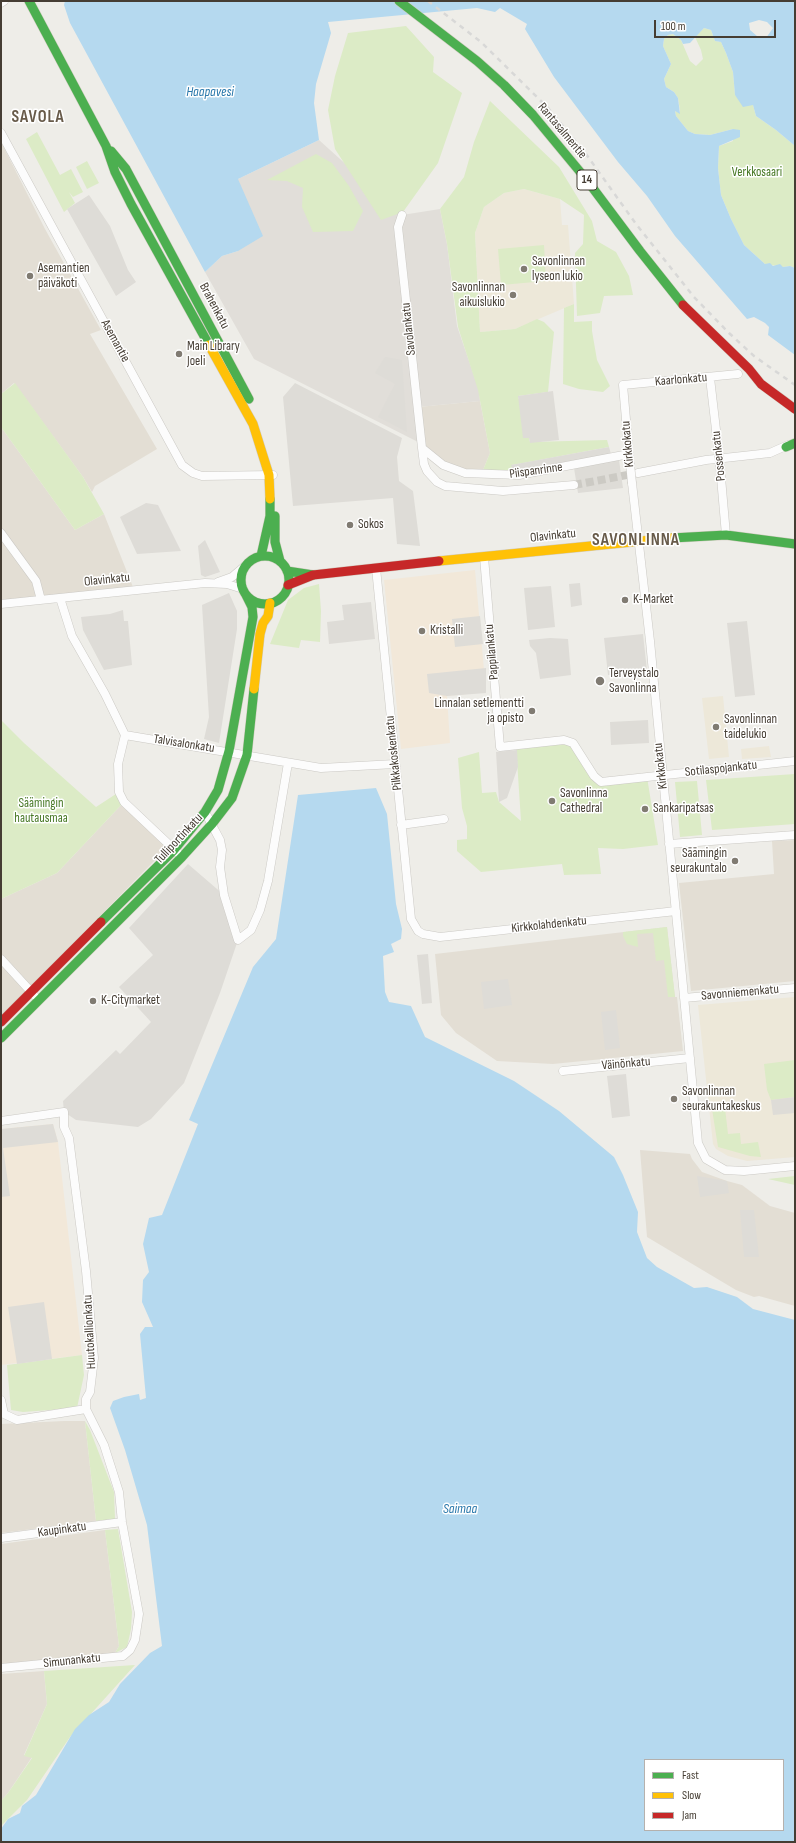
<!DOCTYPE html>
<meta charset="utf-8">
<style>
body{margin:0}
#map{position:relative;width:796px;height:1843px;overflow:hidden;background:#eeede8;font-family:"Sofia Sans Condensed",sans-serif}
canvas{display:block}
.frame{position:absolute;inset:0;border:2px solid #453d33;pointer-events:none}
.legend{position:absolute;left:644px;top:1759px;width:140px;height:72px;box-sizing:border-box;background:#fff;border:1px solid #b5b1ad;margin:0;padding:5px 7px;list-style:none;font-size:12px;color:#453d33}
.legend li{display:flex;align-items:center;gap:8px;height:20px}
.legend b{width:20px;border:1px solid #b5b1ad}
.scale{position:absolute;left:654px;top:20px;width:122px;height:18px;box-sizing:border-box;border:2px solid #453d33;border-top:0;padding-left:5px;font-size:12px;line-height:14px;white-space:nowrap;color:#453d33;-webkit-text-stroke:3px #fff;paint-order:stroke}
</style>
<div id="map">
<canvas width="796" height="1843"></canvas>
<div class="frame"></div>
<ul class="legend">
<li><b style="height:5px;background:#4caf50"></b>Fast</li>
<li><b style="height:5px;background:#ffc107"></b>Slow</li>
<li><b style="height:5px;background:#c62828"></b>Jam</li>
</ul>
<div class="scale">100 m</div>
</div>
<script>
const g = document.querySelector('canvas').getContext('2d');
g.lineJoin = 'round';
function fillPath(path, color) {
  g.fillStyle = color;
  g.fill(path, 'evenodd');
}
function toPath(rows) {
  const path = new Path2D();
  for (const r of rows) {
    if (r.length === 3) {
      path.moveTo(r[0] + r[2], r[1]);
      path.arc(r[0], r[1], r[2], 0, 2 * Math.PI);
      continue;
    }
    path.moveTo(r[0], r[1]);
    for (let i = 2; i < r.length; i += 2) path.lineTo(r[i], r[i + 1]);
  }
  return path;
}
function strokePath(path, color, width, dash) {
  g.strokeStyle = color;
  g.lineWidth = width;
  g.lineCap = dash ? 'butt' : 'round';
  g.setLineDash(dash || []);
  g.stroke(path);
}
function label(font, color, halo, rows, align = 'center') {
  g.font = font + ' "Sofia Sans Condensed",sans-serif';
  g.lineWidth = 3;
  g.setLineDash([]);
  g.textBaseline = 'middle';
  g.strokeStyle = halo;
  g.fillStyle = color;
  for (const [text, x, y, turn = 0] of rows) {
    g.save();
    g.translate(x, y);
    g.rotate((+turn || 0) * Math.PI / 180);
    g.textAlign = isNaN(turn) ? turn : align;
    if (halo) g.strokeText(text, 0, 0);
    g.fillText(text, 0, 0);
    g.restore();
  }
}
fillPath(toPath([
 [1,142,45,229,101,330,90,334,157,449,95,486,92,492,83,477,14,383,1,394],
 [480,401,490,453,483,470,451,469,422,448,418,407],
 [1,427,75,530,104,514,133,587,1,600],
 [124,802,170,845,1,1016,1,899,57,873],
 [795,840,795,981,691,991,679,883,774,874,772,841],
 [667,927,675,997,677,997,683,1051,553,1064,497,1061,456,1033,441,1015,435,954],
 [640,1150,690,1154,692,1159,702,1172,727,1181,742,1185,770,1206,795,1213,795,1306,759,1296,754,1297,736,1290,647,1237],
 [64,1421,85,1421,96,1521,1,1533,1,1424],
 [105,1530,119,1646,115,1653,1,1664,1,1544],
 [44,1671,47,1704,24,1755,32,1757,8,1793,1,1801,1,1674]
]), '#e3ded4');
fillPath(toPath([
 [475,570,486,692,447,696,450,743,401,749,384,580],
 [53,1124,58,1142,82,1355,1,1365,1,1129]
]), '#f2e8d9');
fillPath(toPath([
 [319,140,402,215,440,209,447,244,457,326,479,390,480,401,418,407,422,444,254,359,205,272,222,256,238,251,238,179]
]), '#e1ded9');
fillPath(toPath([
 [524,189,560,199,562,225,568,225,574,304,515,329,480,332,475,233,484,207,504,193],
 [723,696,729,757,709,759,702,698],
 [769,746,771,757,742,759,741,749],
 [795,997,795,1157,747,1161,728,1156,716,1149,713,1144,698,1005]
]), '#ede8d9');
fillPath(toPath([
 [406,26,434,57,433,72,462,93,438,163,403,212,381,220,335,149,328,110,335,76,348,33],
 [704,28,711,30,715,41,721,42,726,53,733,72,735,95,753,105,756,116,776,130,795,146,795,268,790,266,783,267,765,264,744,245,731,219,721,195,718,168,719,146,733,141,733,129,710,135,695,134,688,131,676,116,675,111,680,113,680,110,678,98,674,92,666,87,664,79,671,64,663,46,664,39,668,35,673,34,681,40,690,61,696,66,703,59,701,50,695,37],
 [490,101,559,167,592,221,597,241,616,252,629,276,633,295,604,296,600,313,577,316,575,253,583,244,584,215,560,199,524,189,504,193,484,207,475,233,480,332,515,329,537,319,544,322,554,332,548,392,518,396,530,442,607,440,609,447,512,465,513,471,483,470,490,453,478,390,458,327,447,244,440,209,464,177,474,142],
 [37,132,60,175,71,169,83,192,73,197,69,192,75,203,64,212,26,139],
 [316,154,332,163,349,186,363,211,353,231,313,232,302,207,303,188,287,181,267,180],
 [87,161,99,183,87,189,76,167],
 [544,245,546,281,501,285,498,249],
 [574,304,574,322,592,321,592,331,597,360,610,386,603,392,579,389,563,384,564,308],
 [15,383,83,477,104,514,75,530,1,427,1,394],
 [319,584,321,611,320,642,301,640,299,648,270,644,288,600,304,588],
 [1,720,24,743,96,807,119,792,124,802,57,873,1,899],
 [573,743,601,782,647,777,658,845,623,849,598,848,601,874,564,875,562,864,481,872,457,851,457,840,467,839,467,826,462,808,458,758,479,752,482,793,496,792,499,802,521,821,516,745],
 [795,774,795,824,712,830,706,780],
 [697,781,702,835,680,837,675,782],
 [667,927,675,997,668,997,664,960,656,961,653,933,637,934,638,947,627,944,623,936,623,932],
 [795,1060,795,1097,771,1100,767,1090,764,1064],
 [725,1108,728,1134,740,1133,741,1144,758,1142,761,1157,750,1156,718,1147,712,1109],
 [795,1176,795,1185,768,1179],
 [82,1355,84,1375,77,1408,23,1412,11,1410,7,1365],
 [85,1421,90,1430,114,1492,115,1519,96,1521],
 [118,1529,132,1612,131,1629,127,1647,115,1653,119,1646,105,1530],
 [135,1665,70,1737,27,1800,1,1826,1,1801,8,1793,32,1758,24,1756,47,1704,44,1671]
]), '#dcebc6');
fillPath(toPath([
 [89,195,110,226,128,270,136,282,116,296,67,209],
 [385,357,402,360,407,432,378,417,395,384,375,373],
 [295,383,402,438,397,457,399,481,413,491,420,546,397,544,393,498,293,506,283,397],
 [553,391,559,440,530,443,529,438,523,438,518,396],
 [609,447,611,454,513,471,511,465],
 [619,460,623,488,578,493,574,468],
 [146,503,158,505,181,551,137,554,120,517],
 [205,540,220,572,205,577,201,575,198,546],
 [580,583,582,605,571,607,569,584],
 [551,586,555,627,528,630,524,588],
 [229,593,237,611,237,629,219,743,204,739,209,717,202,605],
 [371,602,375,639,329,644,327,622,344,620,342,605],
 [123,610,124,621,128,621,132,665,104,670,83,630,81,617,110,614],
 [480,616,483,644,455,647,452,619],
 [747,621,755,695,735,697,727,623],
 [643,634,647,671,608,675,604,638],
 [550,638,568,639,571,675,540,679,536,653,530,646,529,640],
 [486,668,486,693,447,696,429,693,427,674],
 [648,720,649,743,611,745,610,722],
 [517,750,518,767,507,798,499,802,496,752],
 [188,864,224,895,238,940,220,993,184,1083,151,1119,138,1127,76,1120,64,1112,63,1101,116,1050,120,1054,151,1022,119,987,153,955,129,928],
 [428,954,432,1003,422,1004,417,955],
 [508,979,512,1005,484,1009,481,982],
 [616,1010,620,1048,605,1050,601,1012],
 [626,1074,630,1116,612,1118,607,1076],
 [795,1097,795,1113,773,1115,771,1100],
 [53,1124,58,1142,3,1148,10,1196,1,1197,1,1129],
 [697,1176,727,1181,729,1193,700,1197],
 [740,1210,754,1210,759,1257,744,1257],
 [44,1302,52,1359,17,1364,8,1307]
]), '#dedcd7');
fillPath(toPath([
 [65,1,795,1,795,146,776,130,756,116,753,105,743,107,735,95,733,72,726,53,721,42,715,41,711,30,704,28,690,43,683,44,681,40,673,34,668,35,664,39,663,46,671,64,664,79,666,87,674,92,678,98,680,114,675,111,676,116,688,131,695,134,710,135,733,129,740,130,740,137,719,146,718,168,721,195,731,219,744,245,765,264,770,263,773,266,780,264,783,267,790,266,795,268,795,355,768,335,769,327,765,323,754,317,747,319,675,236,647,196,618,162,554,77,525,29,527,24,500,8,495,12,477,8,328,22,331,33,316,84,314,103,319,140,238,179,263,236,238,251,222,256,205,272,70,23,64,5],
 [759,20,767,22,773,28,766,38,757,36,750,30,749,23],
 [376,788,387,814,396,904,402,929,401,939,391,944,394,952,383,956,385,992,389,1002,411,1006,425,1037,514,1081,559,1111,614,1157,623,1175,638,1212,637,1232,647,1258,657,1267,694,1288,707,1287,737,1297,753,1309,795,1320,795,1842,1,1842,1,1829,8,1819,20,1813,22,1806,36,1795,75,1729,89,1715,109,1702,120,1684,150,1653,162,1646,147,1525,125,1450,110,1408,113,1401,124,1397,139,1394,140,1400,146,1398,140,1334,145,1327,153,1327,142,1302,143,1280,149,1272,143,1244,149,1218,162,1215,198,1124,189,1120,253,967,276,939,298,795],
 [645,1760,783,1760,783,1830,645,1830]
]), '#b5d9ef');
strokePath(toPath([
 [574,485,638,473]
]), '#cccac4', 8, [8, 4]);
const street = toPath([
 [1,3,4,1],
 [1,133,182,465,193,473,202,476,273,475],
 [402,215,398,227,422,448,443,465,465,473,519,475,629,454,623,385,738,374],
 [710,378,718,447],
 [422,448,424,464,427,471,437,482,445,486,503,491,574,485],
 [720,466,726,535],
 [638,473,706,460,770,453,788,445],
 [632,483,650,641,698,1143,706,1159,725,1170,744,1171,795,1166],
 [1,533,36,581,41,600],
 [484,557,500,747,564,740,573,743,594,776,601,782,795,761],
 [376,568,411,919,418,931,423,934,440,937,676,911],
 [218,582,232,577,245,566],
 [60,598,72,636,105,694,125,735,321,768,395,764],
 [1,604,205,583,227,584,243,589],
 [125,735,118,764,119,792,124,802,178,853],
 [205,812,220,840,222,850,220,867,224,895,238,940,251,930,260,910,268,881,288,763],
 [401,825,444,819],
 [669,844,795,835],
 [1,959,34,995],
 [684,998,795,988],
 [563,1071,690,1058],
 [1,1121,64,1112,64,1127,69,1138,86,1271,94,1358,90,1392,86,1399,86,1409,104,1445,119,1492,122,1522,139,1614,135,1640,130,1650,123,1656,1,1668],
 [1,1400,4,1414,17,1420,86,1409],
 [1,1538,122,1522]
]);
const fast = toPath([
 [29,1,106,146,115,172,131,204,209,345],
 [399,1,477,61,504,85,533,115,586,179,640,251,683,305],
 [111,151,126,169,249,399],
 [786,447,795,443],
 [275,516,275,542,280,561],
 [672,538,726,535,795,544],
 [261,556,270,516,270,499],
 [265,580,24],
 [287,571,313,575],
 [101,922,174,850,205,812,218,790,229,751,253,617,252,607,246,595],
 [1,1038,182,857,212,824,232,798,247,755,254,689]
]);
const slow = toPath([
 [209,345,253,424,269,475,270,499],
 [439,561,672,538],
 [254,689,260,634,263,623,268,616,270,603]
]);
const jam = toPath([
 [683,305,749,369,761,384,795,409],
 [288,585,313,575,439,561],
 [1,1022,101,922]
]);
strokePath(street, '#cbc9c4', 9);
strokePath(fast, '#d0cbbf', 10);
strokePath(slow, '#d0cbbf', 10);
strokePath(jam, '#d0cbbf', 10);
strokePath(street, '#fcfcfc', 8);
strokePath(fast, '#4caf50', 9);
strokePath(slow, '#ffc107', 9);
strokePath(jam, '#c62828', 9);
strokePath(toPath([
 [428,1,481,42,548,108,586,154,636,224,694,297,729,333,754,356,795,385]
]), '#d8d8d7', 2.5, [5, 5]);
const streetBridge = toPath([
 [718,447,720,466],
 [629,454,632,483]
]);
strokePath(streetBridge, '#cbc9c4', 9, []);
strokePath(streetBridge, '#fcfcfc', 8);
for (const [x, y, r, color] of [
 [524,269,4,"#807b72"],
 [30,276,4,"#807b72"],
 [513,295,4,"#807b72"],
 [179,354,4,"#807b72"],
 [350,525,4,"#807b72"],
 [625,600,4,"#807b72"],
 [422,631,4,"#807b72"],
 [600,681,5,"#807b72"],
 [532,711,4,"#807b72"],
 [716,727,4,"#807b72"],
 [552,801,4,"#807b72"],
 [645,809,4,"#807b72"],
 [735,861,4,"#807b72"],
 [93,1001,4,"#807b72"],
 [674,1099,4,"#807b72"]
]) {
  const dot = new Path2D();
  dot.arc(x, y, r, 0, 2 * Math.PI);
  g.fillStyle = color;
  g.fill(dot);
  strokePath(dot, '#fff', 1.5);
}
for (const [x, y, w] of [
 [587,180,20]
]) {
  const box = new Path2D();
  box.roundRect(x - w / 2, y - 10, w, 20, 3);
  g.fillStyle = '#fff';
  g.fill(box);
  strokePath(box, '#453d33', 1);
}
label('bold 12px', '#453d33', null, [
 ["14",587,180]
]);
label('13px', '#453d33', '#fff', [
 ["Rantasalmentie",562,131,50],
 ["Brahenkatu",214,306,62],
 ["Savolankatu",409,329,-96],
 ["Asemantie",115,341,61],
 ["Kaarlonkatu",681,380,-5],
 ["Kirkkokatu",628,444,-95],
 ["Possenkatu",719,456,-96],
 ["Piispanrinne",536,471,-8],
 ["Olavinkatu",553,536,-6],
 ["Olavinkatu",107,580,-6],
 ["Pappilankatu",492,652,-95],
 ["Talvisalonkatu",184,744,9],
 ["Pilkkakoskenkatu",394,753,-96],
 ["Kirkkokatu",661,766,-96],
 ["Sotilaspojankatu",721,769,-6],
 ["Tulliportinkatu",179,839,-47],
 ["Kirkkolahdenkatu",549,925,-6],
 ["Savonniemenkatu",740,993,-5],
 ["Väinönkatu",626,1064,-5],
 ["Huutokallionkatu",90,1332,-93],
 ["Kaupinkatu",62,1530,-8],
 ["Simunankatu",72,1661,-6]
]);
label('13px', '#477825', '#fff', [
 ["Verkkosaari",757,173],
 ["Säämingin",41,804],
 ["hautausmaa",41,819]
]);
label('13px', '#453d33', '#fff', [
 ["Savonlinnan",532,262],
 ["lyseon lukio",532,277],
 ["Asemantien",38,269],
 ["päiväkoti",38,284],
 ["Savonlinnan",505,288,"right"],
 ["aikuislukio",505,303,"right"],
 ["Main Library",187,347],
 ["Joeli",187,362],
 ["Sokos",358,525],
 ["K-Market",633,600],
 ["Kristalli",430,631],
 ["Terveystalo",609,674],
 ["Savonlinna",609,689],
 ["Linnalan setlementti",524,704,"right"],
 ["ja opisto",524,719,"right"],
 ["Savonlinnan",724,720],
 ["taidelukio",724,735],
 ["Savonlinna",560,794],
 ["Cathedral",560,809],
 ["Sankaripatsas",653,809],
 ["Säämingin",727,854,"right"],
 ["seurakuntalo",727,869,"right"],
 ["K-Citymarket",101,1001],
 ["Savonlinnan",682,1092],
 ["seurakuntakeskus",682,1107]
], 'left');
label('italic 14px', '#2978ab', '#fff', [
 ["Haapavesi",210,92],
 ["Saimaa",460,1509]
]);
g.letterSpacing = '1px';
label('bold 17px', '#685b4a', '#fff', [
 ["SAVOLA",38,118],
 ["SAVONLINNA",636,541]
]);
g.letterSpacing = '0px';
</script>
